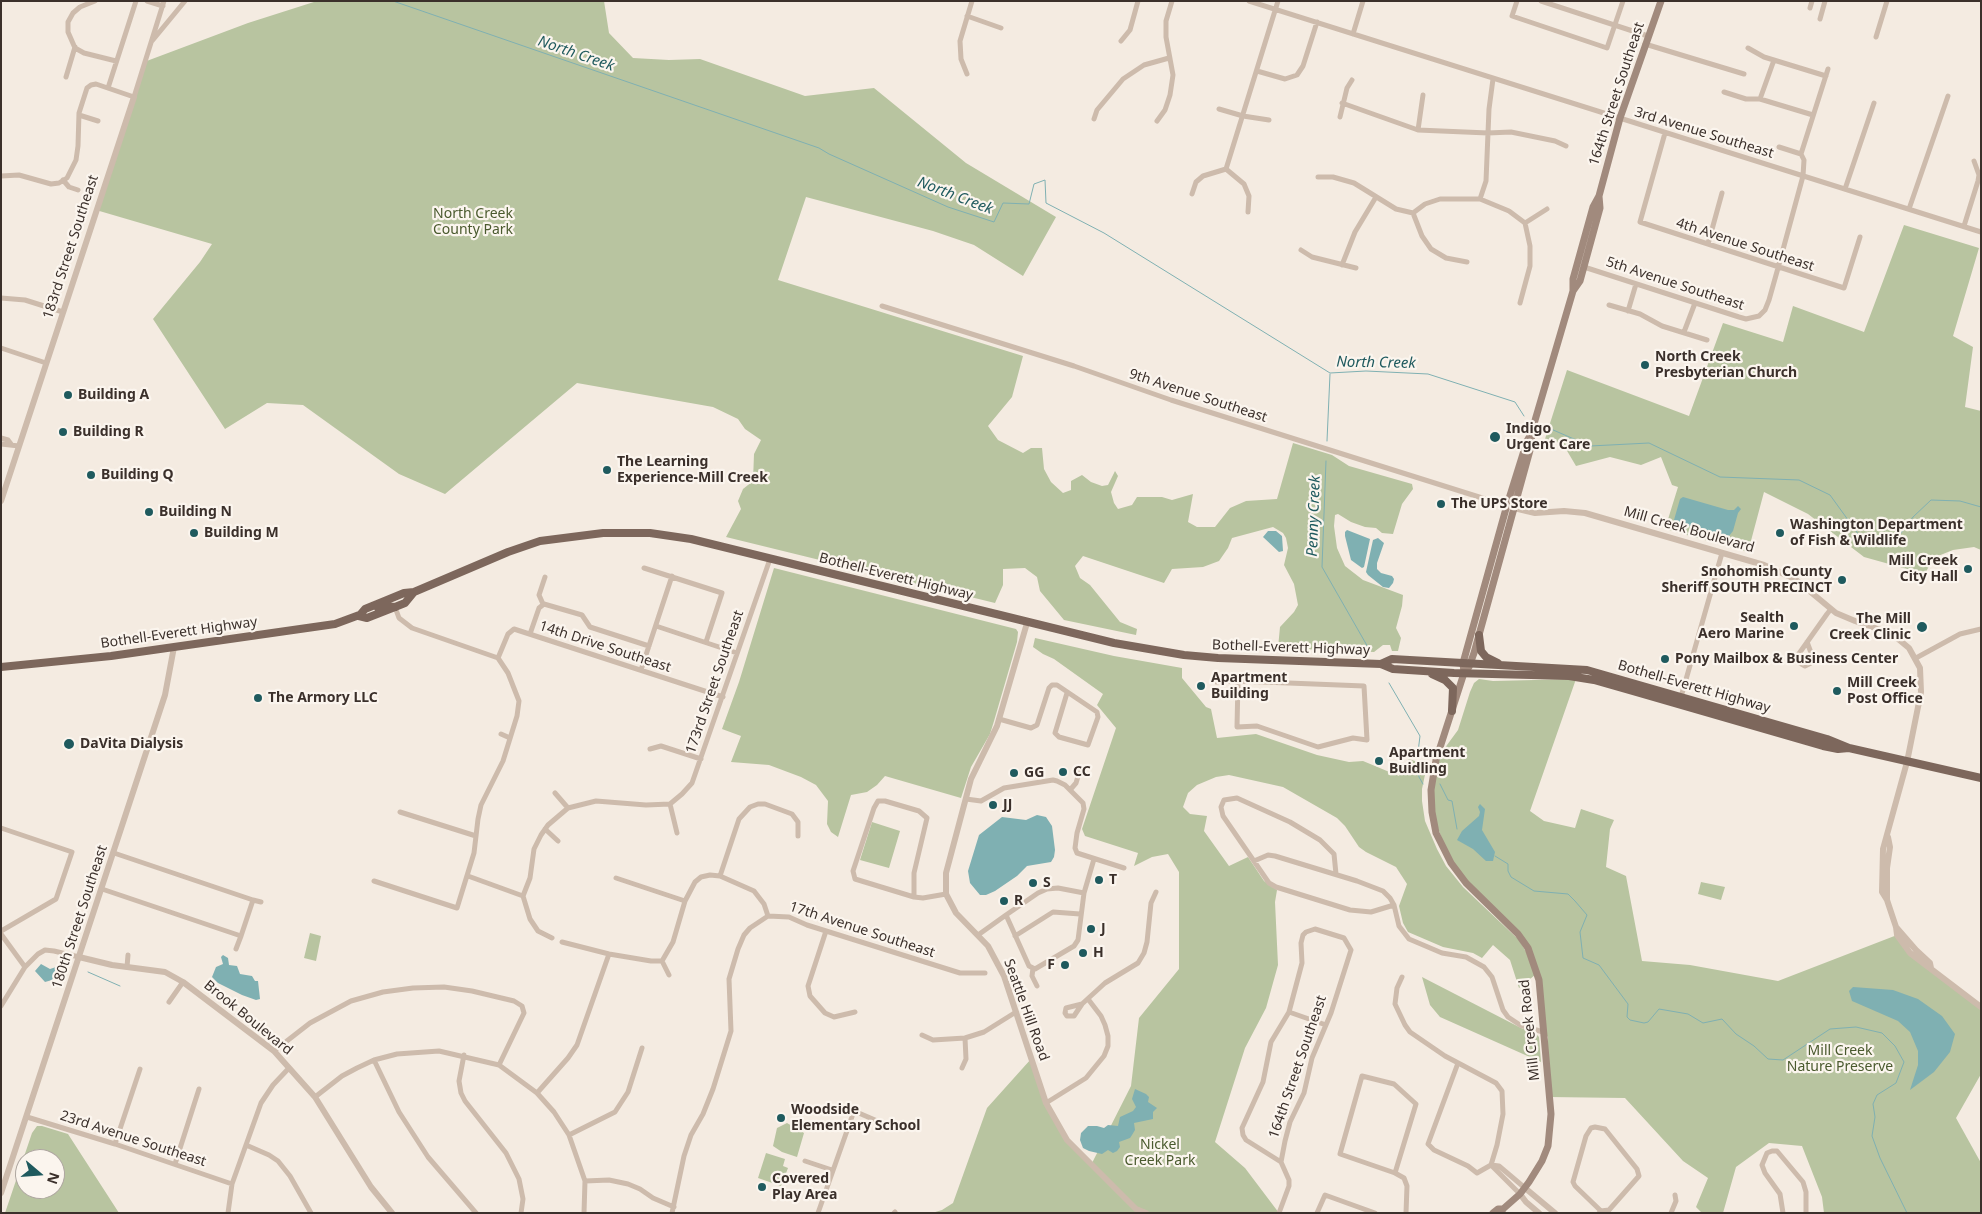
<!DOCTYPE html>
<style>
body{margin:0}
#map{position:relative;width:1982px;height:1214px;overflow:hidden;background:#f4ebe1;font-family:"Noto Sans",sans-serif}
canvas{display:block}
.frame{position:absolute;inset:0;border:2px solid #3b302b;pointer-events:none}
.north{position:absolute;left:15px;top:1149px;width:50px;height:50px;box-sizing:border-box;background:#fbf5ee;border:1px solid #aea6a0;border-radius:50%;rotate:108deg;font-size:14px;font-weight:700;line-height:20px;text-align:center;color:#3b302b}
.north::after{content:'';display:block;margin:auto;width:18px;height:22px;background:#1f5a5e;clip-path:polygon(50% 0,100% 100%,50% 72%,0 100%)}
</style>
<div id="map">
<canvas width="1982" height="1214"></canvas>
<div class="frame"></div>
<div class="north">N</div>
</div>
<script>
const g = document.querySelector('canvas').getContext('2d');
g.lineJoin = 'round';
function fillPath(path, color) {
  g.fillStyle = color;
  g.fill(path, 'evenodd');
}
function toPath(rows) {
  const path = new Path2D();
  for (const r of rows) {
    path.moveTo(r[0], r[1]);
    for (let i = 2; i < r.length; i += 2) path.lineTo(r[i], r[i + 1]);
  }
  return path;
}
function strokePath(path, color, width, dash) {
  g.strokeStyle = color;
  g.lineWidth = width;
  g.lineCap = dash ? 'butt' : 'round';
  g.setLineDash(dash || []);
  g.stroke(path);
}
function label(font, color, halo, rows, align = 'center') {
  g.font = font + ' "Noto Sans",sans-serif';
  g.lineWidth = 4.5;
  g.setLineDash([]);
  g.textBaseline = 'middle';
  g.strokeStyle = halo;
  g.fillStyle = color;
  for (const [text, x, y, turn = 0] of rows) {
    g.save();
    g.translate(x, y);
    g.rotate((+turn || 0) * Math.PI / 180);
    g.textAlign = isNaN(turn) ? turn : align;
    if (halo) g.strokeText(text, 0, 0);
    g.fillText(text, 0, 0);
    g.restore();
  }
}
fillPath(toPath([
 [317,1,604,1,609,33,633,58,669,60,700,59,805,96,874,88,966,163,1056,217,1023,276,974,245,933,231,806,197,778,280,1023,356,1012,397,988,426,998,440,1023,453,1031,448,1042,448,1044,469,1051,482,1063,493,1071,490,1071,481,1082,475,1091,482,1102,486,1108,485,1115,471,1118,476,1111,492,1114,503,1118,509,1132,505,1137,497,1162,497,1172,500,1193,494,1188,522,1197,527,1215,527,1230,508,1246,501,1277,499,1293,443,1332,455,1349,466,1412,484,1413,489,1402,504,1393,534,1382,533,1376,528,1365,527,1351,522,1338,514,1335,515,1334,526,1337,548,1345,566,1363,580,1403,595,1402,606,1396,628,1401,638,1398,651,1392,651,1390,645,1383,645,1374,652,1278,648,1280,627,1294,612,1298,605,1294,584,1284,565,1288,548,1286,538,1283,533,1273,527,1232,538,1228,548,1219,561,1203,567,1172,569,1164,583,1083,556,1075,566,1080,578,1090,585,1120,622,1137,629,1136,635,1064,620,1040,591,1037,577,1025,568,1003,569,1003,585,995,603,726,537,741,509,738,501,743,489,753,481,754,454,761,440,745,429,738,419,713,407,577,383,445,494,399,474,303,405,267,403,225,429,153,319,200,262,212,244,96,210,144,62,248,23],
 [1904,225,1979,248,1953,336,1973,347,1965,407,1981,411,1981,550,1974,547,1953,550,1933,558,1925,574,1864,557,1808,514,1764,492,1748,552,1665,529,1678,487,1672,485,1661,457,1641,465,1610,457,1576,466,1563,444,1545,439,1567,370,1689,416,1723,323,1783,342,1793,306,1864,332],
 [774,568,1016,629,1018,632,1017,642,994,721,990,734,971,767,961,798,885,776,877,785,867,792,851,795,838,837,831,832,827,824,828,801,816,785,801,777,769,765,731,762,741,736,722,729,739,682],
 [1035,638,1114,656,1182,668,1182,678,1206,707,1211,709,1217,738,1256,734,1317,755,1349,762,1363,761,1399,776,1409,759,1427,765,1422,789,1422,801,1425,821,1437,849,1446,866,1463,887,1519,940,1528,955,1535,975,1519,988,1510,960,1493,945,1482,958,1473,953,1443,947,1408,932,1403,923,1399,906,1407,884,1396,867,1366,852,1359,847,1345,826,1337,818,1283,787,1229,775,1216,777,1197,785,1188,793,1183,807,1190,814,1207,816,1204,831,1229,866,1248,857,1264,881,1277,890,1275,902,1278,965,1266,1008,1245,1048,1215,1142,1245,1168,1279,1213,932,1213,942,1210,953,1203,987,1108,1031,1059,1046,1103,1067,1140,1091,1165,1131,1086,1139,1018,1179,969,1179,872,1168,854,1152,857,1134,866,1138,853,1085,836,1082,829,1116,728,1097,705,1103,694,1054,659,1043,654,1033,647],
 [1479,679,1493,681,1576,679,1530,811,1544,821,1575,828,1581,809,1614,820,1610,829,1606,867,1626,876,1642,961,1690,965,1778,981,1897,935,1910,953,1981,1007,1981,1074,1956,1118,1981,1163,1981,1213,1824,1213,1822,1197,1802,1146,1769,1143,1736,1167,1723,1213,1702,1213,1696,1207,1708,1178,1683,1161,1625,1098,1549,1097,1546,1065,1548,1037,1543,1032,1539,980,1528,948,1451,863,1432,812,1436,760,1458,730,1470,692,1474,683],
 [872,822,900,831,889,868,860,860],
 [1701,882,1725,887,1721,900,1698,894],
 [310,933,321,936,316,961,304,958],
 [1422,977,1521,1028,1535,1033,1539,1037,1541,1062,1440,1017,1430,1005],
 [787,1123,804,1133,797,1157,782,1152,773,1146,777,1128],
 [37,1126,42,1126,68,1134,119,1213,5,1213,32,1133],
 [25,1159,55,1159,55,1189,25,1189],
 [766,1153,785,1159,783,1166,788,1168,781,1186,758,1178]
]), '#b8c4a0');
fillPath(toPath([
 [1683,497,1728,510,1734,510,1738,506,1741,509,1738,513,1733,531,1729,536,1726,536,1675,522,1674,520,1680,499],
 [1347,530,1370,539,1364,567,1362,568,1351,560,1345,536,1345,532],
 [1268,531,1276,531,1282,536,1283,551,1279,552,1263,537],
 [1378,538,1384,543,1377,563,1377,569,1381,573,1392,576,1394,579,1393,583,1389,588,1383,587,1368,575,1366,572,1373,540],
 [1480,804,1485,809,1482,830,1495,852,1493,861,1486,861,1473,849,1457,840,1462,831,1479,816,1480,812,1478,807],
 [1037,815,1046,817,1052,826,1055,850,1054,857,1051,862,1027,866,1017,876,995,891,986,895,980,895,970,883,968,871,979,835,1002,817,1026,820],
 [223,955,228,958,229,965,237,966,240,974,252,976,255,981,258,981,260,999,256,1000,242,995,218,983,212,977,216,967,223,964,221,957],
 [41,964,50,969,65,964,64,967,52,980,45,982,35,971],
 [1853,987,1893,990,1918,999,1942,1016,1955,1034,1950,1052,1934,1072,1910,1090,1918,1065,1918,1051,1910,1032,1898,1021,1852,1001,1849,991],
 [1135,1089,1146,1094,1149,1097,1148,1102,1157,1108,1153,1112,1153,1119,1134,1123,1135,1130,1132,1135,1130,1138,1119,1142,1120,1147,1117,1151,1113,1153,1108,1150,1102,1154,1089,1151,1083,1148,1080,1140,1081,1133,1088,1126,1097,1126,1104,1128,1108,1125,1118,1126,1120,1117,1133,1111,1136,1107,1132,1099]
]), '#7fb0b2');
strokePath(toPath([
 [393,1,819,148,829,154,948,207,994,222,1003,203,1029,204,1034,184,1045,180,1046,203,1104,233,1330,373,1366,371,1428,374,1515,402,1524,416],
 [1544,426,1590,446,1649,443,1720,477,1799,480,1830,495,1864,542,1895,541,1913,517,1931,500,1960,501,1981,507],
 [1327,441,1330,374],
 [1326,461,1322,567,1369,649],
 [1389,683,1420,736,1418,752],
 [1416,763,1419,777,1423,784],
 [1440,784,1448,800,1452,801,1457,829],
 [1495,856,1508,864,1508,871,1511,877,1534,891,1568,894,1575,901,1587,915,1580,932,1583,958,1599,965,1628,1004,1627,1017,1630,1020,1644,1023,1648,1022,1659,1009,1688,1014,1703,1023,1722,1019,1736,1034,1754,1046,1768,1059,1783,1060,1830,1029,1856,1027,1882,1033,1895,1046,1904,1062,1896,1083,1877,1095,1873,1104,1875,1117,1872,1136,1880,1158,1907,1213],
 [88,972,120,986]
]), '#7fb0b2', 1);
strokePath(toPath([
 [95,1,80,7,73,13,68,22,68,32,75,48,84,53,116,61],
 [147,1,163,6],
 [1249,1,1981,232],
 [1517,1,1512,16,1607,48,1623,1],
 [1541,1,1648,36],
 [1810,8,1812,1],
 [967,16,1001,28],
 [1820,19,1825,1],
 [1353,34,1363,1],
 [1876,37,1887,1],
 [152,41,185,1],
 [1121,41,1130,30,1138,1],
 [1645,44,1744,74],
 [1748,48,1764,57,1826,76],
 [1257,71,1285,79,1297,75,1303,66,1317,22],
 [967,74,961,59,960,41,972,1],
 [66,77,75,47],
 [108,88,136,1],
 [1724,92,1746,99,1760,99,1813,115],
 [1760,99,1774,60],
 [1342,103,1418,130,1488,133,1511,132,1555,141,1566,146],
 [1219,109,1243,116,1269,120],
 [79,115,98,121],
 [1340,117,1347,88,1352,80],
 [1094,119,1097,110,1123,79,1144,65,1169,58],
 [1157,121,1165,110,1170,95,1173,75,1166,37,1166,21,1172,1],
 [1418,130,1423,95],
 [1665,133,1640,222,1844,288,1860,237],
 [1779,147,1801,154],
 [1226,169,1278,1],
 [1,176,19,175,51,184,59,183,67,178,76,160,78,146,79,113,87,88,91,85,96,84,134,97,164,1],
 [1318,177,1333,177,1354,183,1396,209,1413,213,1425,204,1440,199,1480,199,1509,211,1525,223],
 [63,180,69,187,78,190],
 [1845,189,1874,103],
 [1192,194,1196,182,1203,176,1226,169,1244,184,1249,196,1248,212],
 [1480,199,1486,181,1489,109,1493,79],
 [1909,209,1948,96],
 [1413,213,1422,236,1431,249,1446,258,1467,262],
 [1964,226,1978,181,1979,175,1974,161],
 [1708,244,1722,193],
 [1301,250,1312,257,1356,268],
 [1342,265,1355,232,1376,197],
 [1584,267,1739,317,1746,319,1759,316,1765,310,1769,300,1778,268,1803,176,1804,160,1801,154,1828,69],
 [1,298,25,300,63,312],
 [1520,303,1530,266,1530,246,1525,223,1547,209],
 [1609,305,1640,314,1662,326,1707,340],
 [882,306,1074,366,1171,400,1514,508],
 [1628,311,1636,284],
 [1684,332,1695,303],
 [1,348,46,363],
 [1,438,8,440,11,444],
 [1,444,19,446],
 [644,568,722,593,706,642],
 [543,604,539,595,545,577],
 [395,607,399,618,412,628,498,658],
 [656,626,737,653],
 [530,634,539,608,544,604,582,615,590,627,649,646],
 [1807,642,1813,658,1811,663,1805,666,1798,662,1798,655,1827,614,1831,609],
 [498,658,508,634,514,629,723,697],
 [1916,658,1960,634,1981,629],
 [641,670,672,576],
 [1216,682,1238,681,1364,686,1367,740,1353,738,1318,747,1257,726,1237,727,1238,681],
 [1681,697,1722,553],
 [999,719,1031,728,1037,725,1049,688,1052,685,1057,685,1097,712,1098,717,1088,745,1059,737,1055,733,1067,693],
 [501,734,510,738],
 [650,749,661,746,701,759],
 [1070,790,1076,783,1079,773],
 [555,793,568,808],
 [966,799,981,801,1004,788,1053,780,1057,781,1065,785,1083,803,1084,809,1077,833,1075,848,1077,853,1124,868],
 [670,804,682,794,692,783,770,559],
 [670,804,677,833],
 [400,812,476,836],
 [1,828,72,852,56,899,1,931],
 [545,829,558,841],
 [1254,861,1268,855,1275,856,1357,881,1383,891,1390,898,1394,905,1399,926,1409,939,1442,953,1466,957,1484,967,1492,977,1503,1010,1508,1017,1520,1025,1543,1032],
 [1336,874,1334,854,1320,840,1290,822,1237,798,1224,800,1221,807,1223,816,1269,883,1276,887,1350,910,1371,912,1394,905],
 [468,876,523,896],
 [720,876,739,819,750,807,758,804,765,804,792,814,798,822,798,836],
 [616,878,685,901],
 [374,881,457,908,474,853,478,819,481,805,503,761,517,716,519,701,508,673,498,658],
 [102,889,241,936,253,900,114,853],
 [523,896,530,878,534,849,541,835,548,825,568,808,596,801,646,805,670,804],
 [523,896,530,919,538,931,552,938],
 [914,897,914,873,927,818,919,811,885,801,878,801,874,808,853,871,855,879,914,897,923,898,946,894],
 [253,900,261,902],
 [1006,915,1038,893,1047,889,1058,888,1084,893],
 [826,931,808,986,810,996,825,1013,834,1017,855,1012],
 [1,934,25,967],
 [978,935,1006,915,1029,966,1035,969,1074,946,1078,940,1084,893,1094,859],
 [1015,936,1053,912,1080,914],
 [562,942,609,954,651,961,662,961],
 [236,949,241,936],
 [127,967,128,955],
 [1033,968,1032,976,1037,986],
 [669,975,662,961,673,942,685,901,695,882,701,877,710,875,720,876,754,891,764,904,768,916,789,917,807,925,960,973,985,973],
 [1402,977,1397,988,1395,1004,1405,1025,1410,1032,1445,1056,1496,1083,1502,1091,1503,1114,1497,1145,1491,1165],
 [169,1002,183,982],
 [1082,1004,1066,1008,1065,1013,1067,1016,1074,1016,1082,1004,1105,983,1138,963,1144,953,1147,942,1151,903,1156,892],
 [1,1006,25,967,38,954,45,950,54,951,79,957],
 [1289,1012,1326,1025],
 [922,1035,933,1040,965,1038,984,1032,1016,1012],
 [274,1051,310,1023,351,1001,383,992,413,988,444,987,472,991,514,1001,522,1006,524,1013,499,1065],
 [464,1055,459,1081,461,1093,465,1101,506,1153,519,1179,523,1199,521,1213],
 [374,1060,399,1112,428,1157,476,1213],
 [1458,1063,1428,1144,1434,1150,1468,1166,1477,1173,1491,1165,1499,1166,1525,1188],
 [962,1068,966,1059,965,1038],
 [537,1093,568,1058,577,1045,609,954],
 [315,1097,342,1076,357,1068,374,1060,397,1054,439,1051,499,1065,537,1093,554,1112,569,1135,585,1181,584,1213],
 [1046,1103,1086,1078,1104,1056,1108,1046,1108,1036,1105,1025,1101,1016,1088,999],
 [27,1117,115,1144,232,1184],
 [569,1135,615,1112,628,1092,642,1048],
 [115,1144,140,1069],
 [246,1145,269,1155,278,1161,290,1176,311,1213],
 [805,1161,832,1170],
 [175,1164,199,1089],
 [1491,1165,1520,1194],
 [1395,1173,1340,1154,1362,1076,1394,1084,1416,1104,1395,1173,1404,1178,1407,1186,1406,1213],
 [585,1181,609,1180,628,1184,640,1189,653,1198,674,1207],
 [228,1213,232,1184,261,1103,273,1085,289,1068],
 [672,1213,684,1156,691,1135,703,1114,713,1089,731,1031,729,979,738,949,744,935,750,928,768,916],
 [818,1213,854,1111,882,1123],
 [894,1213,895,1212],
 [1279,1213,1289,1186,1289,1180,1281,1162,1285,1141,1290,1122,1304,1093,1312,1058,1331,1013,1351,950,1344,938,1315,929,1306,932,1303,935,1301,943,1302,963,1289,1012,1271,1042,1263,1082,1242,1128,1243,1135,1246,1140,1281,1162],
 [1317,1213,1325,1195,1375,1213],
 [1599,1213,1601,1211,1609,1210,1639,1176,1637,1169,1605,1129,1595,1127,1591,1128,1586,1136,1573,1182,1575,1186,1601,1211,1602,1213],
 [1671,1213,1676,1201,1675,1195],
 [1783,1213,1780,1194,1765,1173,1762,1165,1767,1153,1772,1151,1777,1151,1803,1182,1806,1192,1806,1213]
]), '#cdbbac', 5);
strokePath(toPath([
 [1,501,134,97],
 [1514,508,1535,513,1564,511,1585,513,1764,565,1795,579,1836,613,1855,621,1892,634,1909,648,1920,668,1921,692,1907,762,1883,849,1882,892,1887,900,1896,927,1897,935,1910,953,1981,1007],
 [1027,623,997,726,971,779,946,873,946,894,956,913,988,946,1004,976,1046,1103,1067,1140,1136,1209,1146,1213],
 [1887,900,1887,868,1890,847,1888,837],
 [1896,927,1916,950,1930,963,1931,968],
 [79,957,112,965,165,972,183,982,274,1051,315,1097,371,1187,392,1213],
 [1525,1188,1555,1213],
 [1,1193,165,695,174,647],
 [1520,1194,1526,1202,1539,1213]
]), '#cdbbac', 6);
strokePath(toPath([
 [1573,291,1573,279,1593,207,1599,196,1620,118,1661,1],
 [1469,667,1474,653,1532,443,1531,434],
 [1493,1213,1498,1209,1503,1209],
 [1501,1213,1503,1209,1520,1194,1529,1182,1542,1161,1548,1146,1551,1114,1539,980,1528,948,1518,934,1466,883,1451,863,1436,833,1432,812,1431,790,1436,760,1464,673,1463,663,1507,505,1527,441,1531,434,1573,291,1580,281,1600,208,1599,196]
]), '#a18a7d', 7);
strokePath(toPath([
 [378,608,385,606,395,607],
 [359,616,365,609,387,600,404,593,414,592,508,552,540,541,603,533,650,533,691,539,1114,643,1184,655,1218,658,1381,664,1393,669,1454,673,1569,676,1594,680,1636,692,1823,746,1838,749,1849,748],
 [359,616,367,618,395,607,405,603,414,592],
 [1479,635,1481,651,1486,657,1498,663],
 [1381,664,1392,659,1587,670,1827,739,1849,748,1981,778],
 [1,667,111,656,335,624,362,614],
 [1432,674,1445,680,1453,688,1452,711]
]), '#7d675c', 8);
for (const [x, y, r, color] of [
 [1645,365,5,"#1f5a5e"],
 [68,395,5,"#1f5a5e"],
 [63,432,5,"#1f5a5e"],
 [1495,437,6,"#1f5a5e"],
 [607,470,5,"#1f5a5e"],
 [91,475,5,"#1f5a5e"],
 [1441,504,5,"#1f5a5e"],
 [149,512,5,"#1f5a5e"],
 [194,533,5,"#1f5a5e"],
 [1780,533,5,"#1f5a5e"],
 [1968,569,5,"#1f5a5e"],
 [1842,580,5,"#1f5a5e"],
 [1794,626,5,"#1f5a5e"],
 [1922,627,6,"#1f5a5e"],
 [1665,659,5,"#1f5a5e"],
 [1201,686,5,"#1f5a5e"],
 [1837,691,5,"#1f5a5e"],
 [258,698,5,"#1f5a5e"],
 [69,744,6,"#1f5a5e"],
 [1379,761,5,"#1f5a5e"],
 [1063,772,5,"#1f5a5e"],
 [1014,773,5,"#1f5a5e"],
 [993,805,5,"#1f5a5e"],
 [1099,880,5,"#1f5a5e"],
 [1033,883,5,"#1f5a5e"],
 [1004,901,5,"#1f5a5e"],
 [1091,929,5,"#1f5a5e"],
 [1083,953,5,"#1f5a5e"],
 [1065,965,5,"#1f5a5e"],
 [781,1118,5,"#1f5a5e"],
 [762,1187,5,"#1f5a5e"]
]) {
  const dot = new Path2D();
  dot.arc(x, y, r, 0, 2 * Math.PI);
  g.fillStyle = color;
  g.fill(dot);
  strokePath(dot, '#fbf5ee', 2);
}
label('14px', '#3b302b', '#fbf5ee', [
 ["164th Street Southeast",1617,94,-72],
 ["3rd Avenue Southeast",1704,133,17],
 ["4th Avenue Southeast",1745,245,18],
 ["183rd Street Southeast",71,247,-72],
 ["5th Avenue Southeast",1675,284,18],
 ["9th Avenue Southeast",1198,396,18],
 ["Mill Creek Boulevard",1689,530,16],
 ["Bothell-Everett Highway",896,577,14],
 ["Bothell-Everett Highway",179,633,-8],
 ["14th Drive Southeast",605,647,18],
 ["Bothell-Everett Highway",1291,648,2],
 ["173rd Street Southeast",715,682,-71],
 ["Bothell-Everett Highway",1694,687,16],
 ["180th Street Southeast",80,917,-72],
 ["17th Avenue Southeast",862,930,18],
 ["Seattle Hill Road",1026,1010,70],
 ["Brook Boulevard",248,1018,39],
 ["Mill Creek Road",1530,1030,-96],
 ["164th Street Southeast",1298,1067,-71],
 ["23rd Avenue Southeast",133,1139,18]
]);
label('14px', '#4a5a2e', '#fbf5ee', [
 ["North Creek",473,214],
 ["County Park",473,230],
 ["Mill Creek",1840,1051],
 ["Nature Preserve",1840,1067],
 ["Nickel",1160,1145],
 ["Creek Park",1160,1161]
]);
label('bold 14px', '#3b302b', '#fbf5ee', [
 ["North Creek",1655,357],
 ["Presbyterian Church",1655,373],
 ["Building A",78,395],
 ["Indigo",1506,429],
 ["Urgent Care",1506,445],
 ["Building R",73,432],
 ["The Learning",617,462],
 ["Experience-Mill Creek",617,478],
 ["Building Q",101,475],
 ["The UPS Store",1451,504],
 ["Building N",159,512],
 ["Washington Department",1790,525],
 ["of Fish & Wildlife",1790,541],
 ["Building M",204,533],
 ["Mill Creek",1958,561,"right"],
 ["City Hall",1958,577,"right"],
 ["Snohomish County",1832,572,"right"],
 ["Sheriff SOUTH PRECINCT",1832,588,"right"],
 ["Sealth",1784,618,"right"],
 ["Aero Marine",1784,634,"right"],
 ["The Mill",1911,619,"right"],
 ["Creek Clinic",1911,635,"right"],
 ["Pony Mailbox & Business Center",1675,659],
 ["Apartment",1211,678],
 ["Building",1211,694],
 ["Mill Creek",1847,683],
 ["Post Office",1847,699],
 ["The Armory LLC",268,698],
 ["DaVita Dialysis",80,744],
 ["Apartment",1389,753],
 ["Buidling",1389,769],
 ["CC",1073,772],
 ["GG",1024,773],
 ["JJ",1003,805],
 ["T",1109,880],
 ["S",1043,883],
 ["R",1014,901],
 ["J",1101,929],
 ["H",1093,953],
 ["F",1055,965,"right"],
 ["Woodside",791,1110],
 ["Elementary School",791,1126],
 ["Covered",772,1179],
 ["Play Area",772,1195]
], 'left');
label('italic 15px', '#1f5a5e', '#fbf5ee', [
 ["North Creek",576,54,19],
 ["North Creek",955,196,21],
 ["North Creek",1376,363,1],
 ["Penny Creek",1314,516,-88]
]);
</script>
